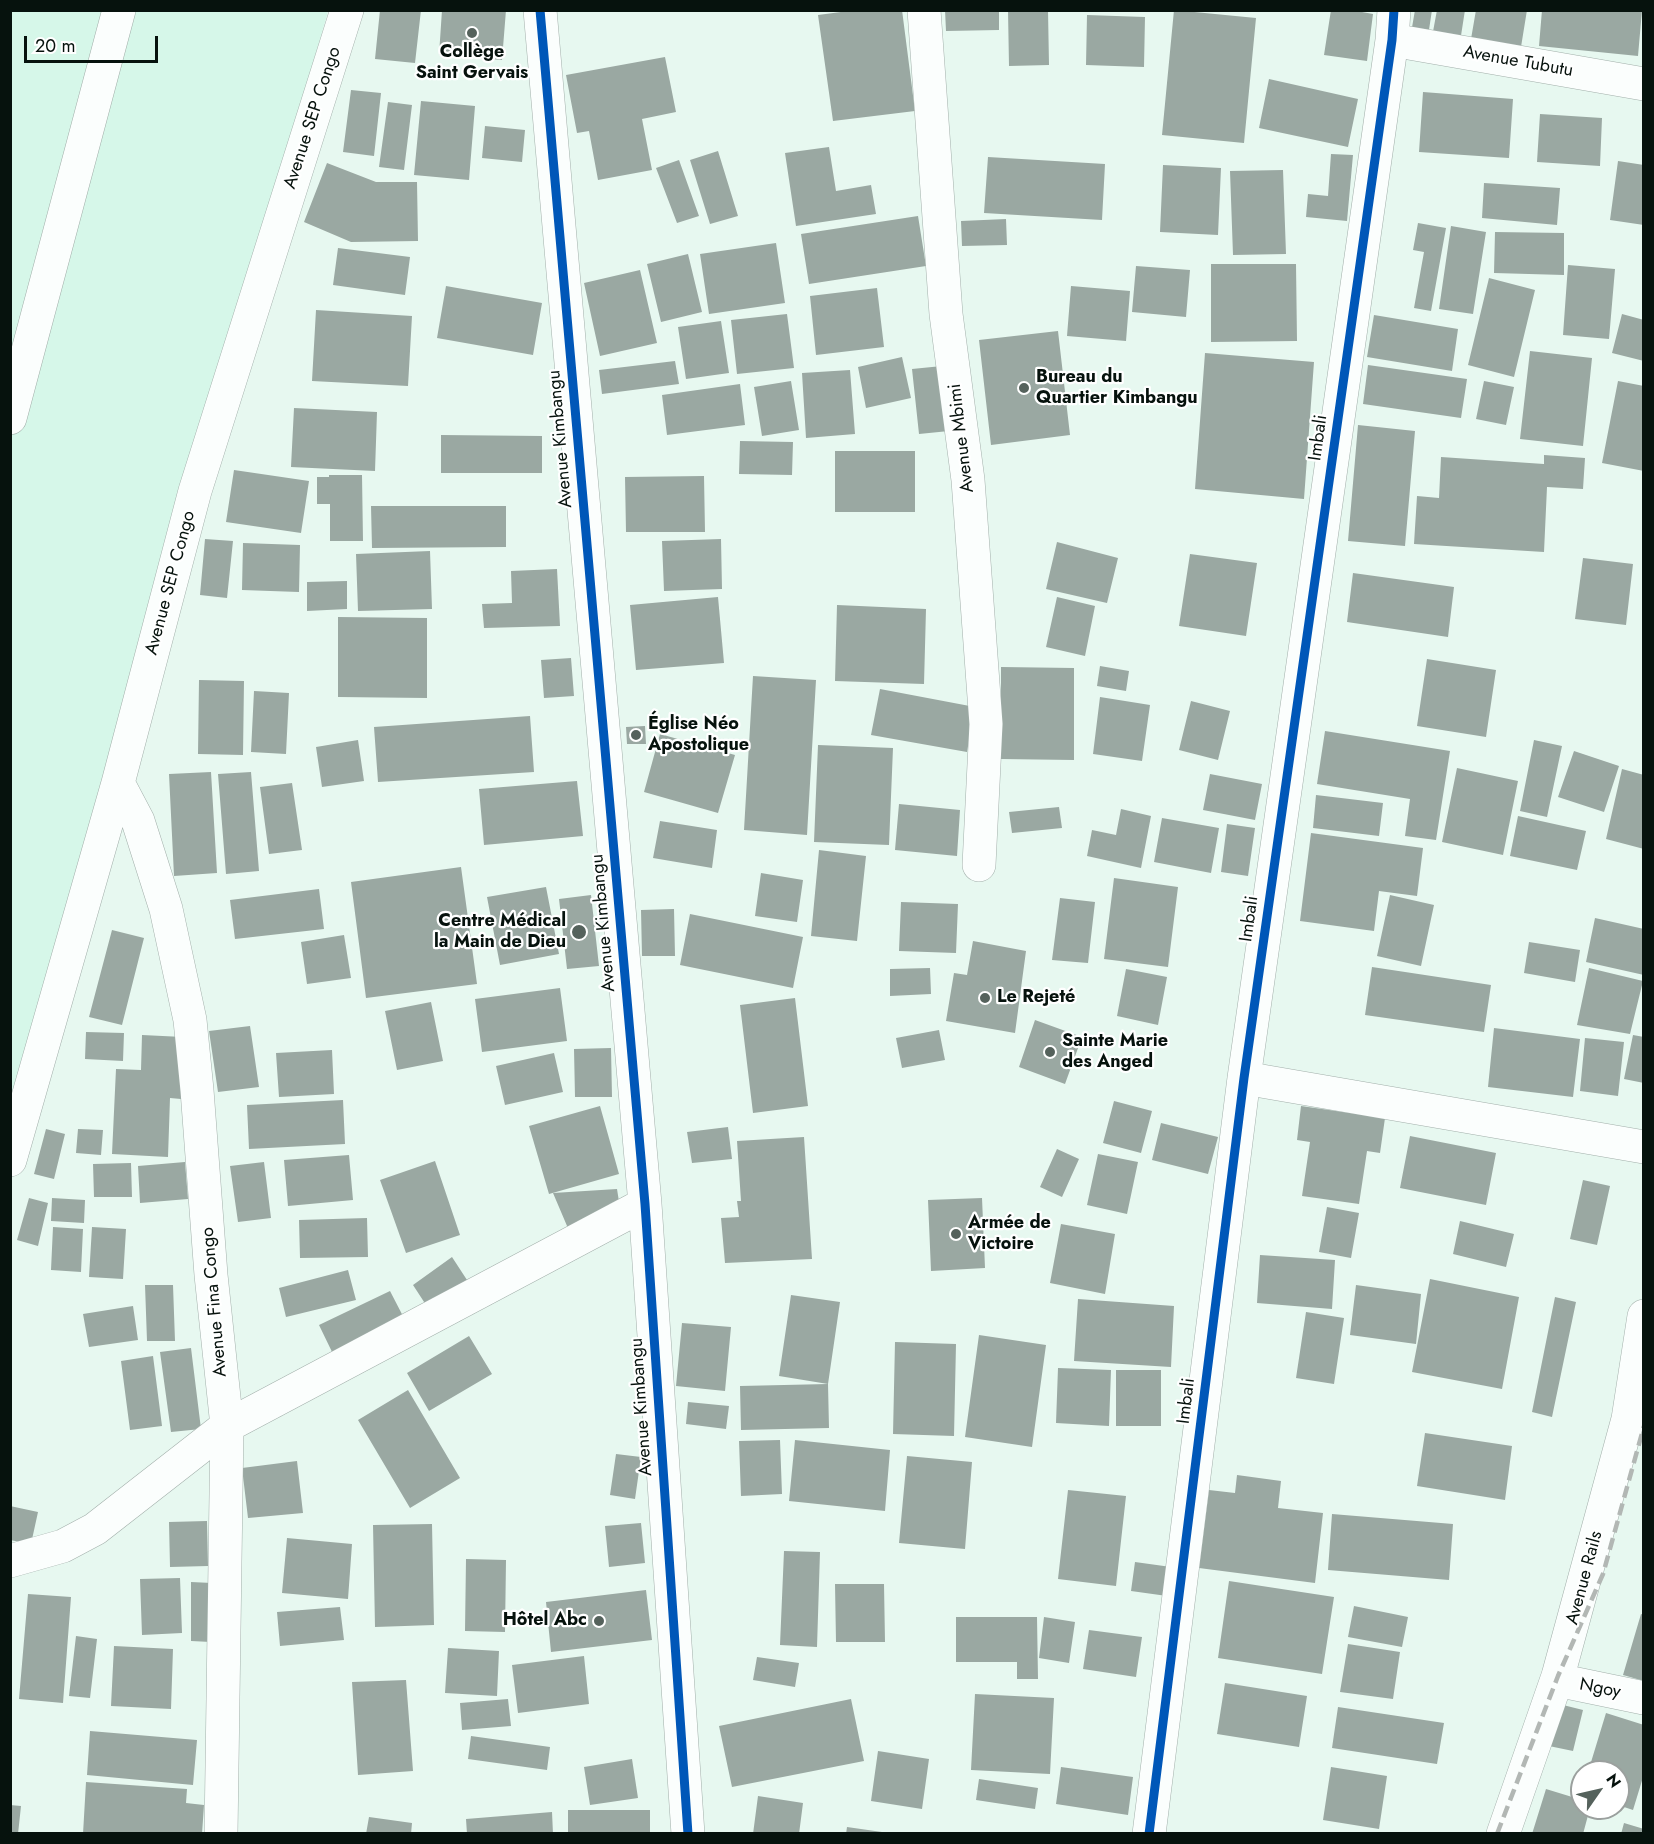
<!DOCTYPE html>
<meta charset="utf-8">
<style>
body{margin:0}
#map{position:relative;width:1654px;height:1844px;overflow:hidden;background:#e7f8f0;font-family:Jost,sans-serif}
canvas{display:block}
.frame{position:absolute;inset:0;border:12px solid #06120d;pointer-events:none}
.north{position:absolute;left:1570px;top:1760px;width:60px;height:60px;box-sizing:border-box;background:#fff;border:2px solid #9ba09e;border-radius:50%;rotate:56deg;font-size:16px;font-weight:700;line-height:24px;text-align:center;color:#06120d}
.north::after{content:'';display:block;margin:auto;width:21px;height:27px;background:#55625c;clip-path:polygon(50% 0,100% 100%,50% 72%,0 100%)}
.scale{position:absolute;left:24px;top:36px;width:134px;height:27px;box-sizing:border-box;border:3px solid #06120d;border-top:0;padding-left:8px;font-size:18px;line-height:21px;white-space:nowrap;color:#06120d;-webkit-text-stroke:4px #fff;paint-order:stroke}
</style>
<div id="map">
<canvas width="1654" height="1844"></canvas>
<div class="frame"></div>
<div class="north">N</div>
<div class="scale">20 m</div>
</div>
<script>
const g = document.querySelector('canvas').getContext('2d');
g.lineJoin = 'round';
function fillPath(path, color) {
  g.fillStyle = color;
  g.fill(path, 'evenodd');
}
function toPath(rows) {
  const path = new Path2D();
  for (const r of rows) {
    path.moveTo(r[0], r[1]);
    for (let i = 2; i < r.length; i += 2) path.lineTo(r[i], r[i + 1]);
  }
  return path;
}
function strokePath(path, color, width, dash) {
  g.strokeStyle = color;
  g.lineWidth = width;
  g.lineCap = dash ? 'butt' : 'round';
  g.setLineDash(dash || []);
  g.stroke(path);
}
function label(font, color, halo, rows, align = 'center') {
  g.font = font + ' Jost,sans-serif';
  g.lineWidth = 4.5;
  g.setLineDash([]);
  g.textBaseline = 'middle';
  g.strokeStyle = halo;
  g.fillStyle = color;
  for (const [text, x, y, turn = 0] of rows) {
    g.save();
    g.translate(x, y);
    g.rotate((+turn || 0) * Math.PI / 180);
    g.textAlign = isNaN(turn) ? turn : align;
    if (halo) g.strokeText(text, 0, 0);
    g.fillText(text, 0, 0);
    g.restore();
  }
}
fillPath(toPath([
 [11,11,328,11,11,1123]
]), '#d6f7e9');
fillPath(toPath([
 [380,10,421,10,415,63,375,59],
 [442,10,506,10,502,60,439,55],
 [856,10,902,10,915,111,833,121,818,15],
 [945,10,999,10,999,30,946,31],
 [1008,10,1048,10,1049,65,1009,66],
 [1174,10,1256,18,1244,143,1162,135],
 [1331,10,1351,10,1373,14,1367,61,1324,55],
 [1415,10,1432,10,1427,43,1410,39],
 [1437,10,1465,10,1460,42,1432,37],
 [1476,10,1527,10,1521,47,1471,39],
 [1542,10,1642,10,1638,56,1539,46],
 [1087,15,1145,17,1144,67,1086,65],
 [665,57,676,112,642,119,652,170,598,180,589,131,577,133,566,75],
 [1269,79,1358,99,1348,147,1259,128],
 [351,90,381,93,374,156,343,152],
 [1423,92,1513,99,1509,158,1419,152],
 [421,101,475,106,469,180,414,175],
 [388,102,412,105,404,170,379,167],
 [1540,114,1602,118,1600,166,1537,162],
 [485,126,525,130,522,162,482,158],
 [829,147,836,191,871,185,876,214,796,226,785,153],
 [718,151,738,216,710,224,690,160],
 [1331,154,1353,155,1347,221,1306,217,1308,194,1328,196],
 [988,157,1105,164,1102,220,984,213],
 [679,160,699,216,677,223,656,168],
 [1618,161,1644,165,1644,225,1610,220],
 [327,163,376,182,417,182,418,241,351,242,304,222],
 [1163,165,1221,168,1218,235,1160,232],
 [1283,170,1286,254,1233,255,1230,171],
 [1484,183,1560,188,1557,225,1482,218],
 [918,216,926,266,809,284,801,234],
 [1006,219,1007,245,962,246,961,221],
 [1418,223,1446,228,1431,311,1414,308,1424,252,1413,250],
 [1451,226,1486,232,1473,314,1439,309],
 [1495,232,1564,233,1564,275,1494,273],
 [776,243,785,303,709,314,700,254],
 [338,248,410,257,405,295,333,285],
 [688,254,702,312,661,322,647,264],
 [1211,264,1296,264,1297,341,1211,342],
 [1568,265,1615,269,1609,339,1563,335],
 [1136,266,1190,270,1186,317,1132,312],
 [640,270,657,343,600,356,584,283],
 [1489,278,1535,290,1514,377,1468,365],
 [446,286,542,303,533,355,437,338],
 [1071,286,1130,291,1126,341,1067,336],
 [877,288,884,347,816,355,810,296],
 [316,310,412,316,408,386,312,381],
 [787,314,794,368,737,374,731,320],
 [1622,314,1644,320,1644,361,1612,353],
 [1374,315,1458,329,1452,371,1367,357],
 [721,321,729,373,686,379,678,327],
 [1058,331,1070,435,991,445,979,340],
 [1530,351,1592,358,1583,446,1520,439],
 [1205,353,1314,362,1304,499,1195,489],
 [902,357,911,398,866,408,858,367],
 [675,361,679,384,602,394,599,370],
 [1368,365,1467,379,1461,418,1363,404],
 [942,366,949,431,919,434,912,369],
 [850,370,855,434,806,438,802,373],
 [791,381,799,430,762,436,754,387],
 [1484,381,1514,387,1506,425,1476,419],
 [1618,381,1644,386,1644,471,1602,463],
 [740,384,745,425,667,435,662,395],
 [294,408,377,412,375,471,291,467],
 [1358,425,1415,431,1405,546,1348,541],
 [441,435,542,436,542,473,441,473],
 [740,441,793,442,792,475,739,474],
 [835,451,915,451,915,512,835,512],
 [1544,455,1585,458,1583,489,1547,487,1544,552,1414,544,1417,496,1439,498,1441,457,1544,464],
 [234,470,309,481,301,533,226,522],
 [329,475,362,475,363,541,330,541,330,504,317,504,317,477,329,477],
 [704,476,705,532,626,532,625,477],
 [371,506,506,506,506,547,372,548],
 [205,539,233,541,227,598,200,595],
 [721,539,722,589,664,591,662,541],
 [1057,542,1118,558,1107,603,1046,589],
 [243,543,300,545,299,592,242,590],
 [430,551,432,609,358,611,356,554],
 [1190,554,1257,563,1246,636,1179,626],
 [1583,558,1633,564,1626,625,1575,619],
 [557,569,560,626,484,628,482,604,512,603,511,571],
 [1353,573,1454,587,1448,637,1347,622],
 [347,581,347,609,307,611,307,582],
 [718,597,724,663,636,670,630,605],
 [1057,597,1095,606,1085,656,1046,647],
 [837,605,926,609,924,684,835,681],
 [338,617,427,618,427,698,338,697],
 [571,658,574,696,544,698,541,660],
 [1427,659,1496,670,1486,737,1417,726],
 [1100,666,1129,671,1126,691,1097,686],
 [1001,667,1074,668,1074,760,1001,759],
 [753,676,816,680,807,835,744,830],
 [199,680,244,681,243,755,198,754],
 [880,689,975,707,967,752,871,735],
 [254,691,289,693,286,754,251,752],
 [1100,697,1150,705,1142,761,1093,754],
 [1191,701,1230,711,1218,760,1179,750],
 [530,716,534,772,378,782,374,727],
 [645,726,646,744,627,744,626,727],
 [1325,731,1450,751,1436,840,1405,836,1410,799,1317,784],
 [660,734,735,755,718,813,644,792],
 [358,740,364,781,322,787,316,747],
 [1534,740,1562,746,1547,817,1520,811],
 [818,745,893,748,889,845,814,842],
 [1574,751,1619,766,1604,812,1558,797],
 [1457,768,1518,781,1503,855,1442,842],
 [1622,769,1644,775,1644,849,1606,839],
 [211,772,217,873,174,876,169,774],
 [251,772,259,871,226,874,218,774],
 [1210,774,1262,784,1255,820,1203,810],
 [577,781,583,836,484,845,479,789],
 [292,783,302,850,269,854,260,787],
 [1316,795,1383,803,1379,836,1313,828],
 [899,804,960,810,957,856,895,850],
 [1059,807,1062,828,1012,833,1009,812],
 [1121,809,1151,816,1141,868,1087,856,1092,830,1116,835],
 [1518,816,1586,831,1577,870,1510,856],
 [1162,818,1219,828,1211,873,1154,862],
 [660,821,717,830,712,868,653,858],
 [1227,824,1255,828,1248,876,1221,872],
 [1311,833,1423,848,1417,896,1379,891,1374,931,1300,921],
 [819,850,866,856,857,941,811,936],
 [461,867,477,984,366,998,351,882],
 [761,873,803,880,797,922,755,916],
 [1114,878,1178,887,1168,967,1104,959],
 [546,887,559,954,500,965,487,897],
 [319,889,324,929,235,939,230,900],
 [591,895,599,966,567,969,559,899],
 [1390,895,1434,905,1421,966,1377,956],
 [1060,898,1095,902,1088,963,1052,960],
 [901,902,958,904,956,953,899,951],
 [674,909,675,956,642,956,641,910],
 [690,914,803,937,793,988,680,965],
 [1595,918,1644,929,1644,975,1586,962],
 [112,930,144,938,122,1025,89,1017],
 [344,935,351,978,307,984,301,942],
 [973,941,1026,951,1015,1033,946,1021,954,973,967,975],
 [1529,942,1580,950,1575,982,1524,973],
 [1372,967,1491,985,1484,1032,1365,1015],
 [930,968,931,994,890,996,890,969],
 [1589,968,1643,981,1630,1034,1577,1025],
 [1126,969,1167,977,1158,1025,1117,1016],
 [560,988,567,1041,482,1052,475,999],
 [795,998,808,1106,753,1113,740,1005],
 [431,1002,443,1061,397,1070,385,1011],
 [1035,1020,1082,1037,1065,1084,1019,1067],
 [250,1026,259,1087,218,1092,209,1031],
 [1494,1028,1580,1039,1573,1097,1488,1087],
 [939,1030,945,1060,902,1068,896,1038],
 [86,1032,124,1033,123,1061,85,1059],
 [142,1035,183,1037,181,1099,170,1098,168,1157,112,1154,116,1069,141,1070],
 [1633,1035,1644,1037,1644,1083,1624,1079],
 [1585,1038,1624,1042,1618,1096,1580,1091],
 [611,1048,612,1097,575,1097,574,1049],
 [332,1050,334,1094,279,1097,276,1053],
 [554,1053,563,1092,505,1105,496,1066],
 [343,1100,345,1144,249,1149,247,1105],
 [1114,1101,1152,1111,1141,1153,1103,1143],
 [600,1106,619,1174,549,1194,529,1126],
 [1301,1106,1385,1118,1380,1153,1367,1151,1359,1204,1302,1196,1310,1142,1297,1140],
 [1161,1123,1218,1137,1208,1174,1152,1160],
 [728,1127,732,1159,692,1163,687,1132],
 [46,1129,65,1134,54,1179,34,1174],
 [78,1129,103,1130,101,1155,76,1153],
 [1410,1136,1496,1153,1486,1205,1400,1188],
 [804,1137,812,1259,725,1263,721,1218,739,1217,737,1201,741,1201,737,1141],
 [1057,1149,1079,1159,1062,1197,1040,1187],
 [1098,1154,1138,1162,1127,1214,1087,1205],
 [349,1155,353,1200,288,1206,284,1160],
 [435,1161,460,1235,406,1253,380,1180],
 [185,1162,188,1199,140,1203,138,1166],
 [264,1162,271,1218,238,1222,230,1166],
 [131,1163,132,1197,94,1197,93,1164],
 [1583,1180,1610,1186,1597,1245,1570,1239],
 [617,1189,620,1208,573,1240,553,1193],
 [29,1198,48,1203,38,1246,17,1240],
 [52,1198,85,1200,84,1223,51,1221],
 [982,1198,985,1268,931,1271,928,1200],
 [1327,1207,1359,1213,1351,1258,1319,1252],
 [367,1218,368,1257,300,1258,299,1220],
 [1460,1221,1514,1234,1506,1267,1453,1254],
 [1061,1224,1115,1234,1105,1294,1050,1283],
 [53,1227,83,1229,81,1272,51,1270],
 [92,1227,126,1229,123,1279,89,1277],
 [1260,1255,1335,1260,1332,1309,1257,1303],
 [452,1257,467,1280,428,1308,413,1285],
 [348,1270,356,1300,286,1317,279,1288],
 [1430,1279,1519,1297,1502,1389,1412,1372],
 [145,1285,173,1285,175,1341,147,1341],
 [1356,1285,1421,1294,1416,1344,1350,1335],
 [390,1291,405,1320,334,1356,319,1325],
 [791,1295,840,1302,828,1384,779,1376],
 [1555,1297,1576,1302,1552,1417,1532,1412],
 [1078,1299,1174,1306,1171,1367,1074,1361],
 [133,1306,138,1340,89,1347,83,1314],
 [1306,1312,1344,1318,1334,1384,1296,1378],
 [682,1323,731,1327,725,1391,676,1386],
 [979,1335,1046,1345,1032,1447,965,1437],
 [469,1336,492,1374,429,1411,407,1373],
 [895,1342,956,1344,954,1436,893,1434],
 [191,1348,201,1429,171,1432,160,1352],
 [153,1356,162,1426,130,1430,121,1361],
 [1058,1368,1111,1370,1109,1426,1056,1423],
 [1116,1370,1161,1370,1161,1426,1116,1426],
 [828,1384,829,1428,741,1430,740,1386],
 [408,1390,460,1478,410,1508,358,1420],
 [688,1402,729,1406,726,1429,686,1424],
 [1425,1433,1512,1446,1505,1500,1417,1486],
 [780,1440,782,1494,741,1496,739,1441],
 [795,1440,890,1450,885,1511,789,1501],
 [616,1454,641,1457,635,1499,610,1495],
 [907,1456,972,1462,965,1549,899,1543],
 [297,1461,303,1513,248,1518,242,1468],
 [1237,1475,1281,1481,1278,1508,1323,1513,1315,1583,1199,1568,1209,1490,1235,1493],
 [1068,1490,1126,1496,1116,1586,1058,1579],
 [10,1506,38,1512,31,1544,10,1540],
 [1332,1514,1453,1524,1449,1580,1328,1570],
 [207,1521,208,1566,170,1567,169,1522],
 [641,1523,645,1563,609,1567,605,1526],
 [432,1524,434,1625,375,1627,373,1525],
 [287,1538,352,1544,348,1599,282,1593],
 [784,1551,820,1552,817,1647,780,1645],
 [466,1559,506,1560,505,1632,465,1631],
 [1135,1562,1171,1567,1167,1596,1131,1591],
 [180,1578,182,1633,142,1635,140,1579],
 [1229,1581,1334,1597,1322,1674,1218,1658],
 [191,1582,212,1583,211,1642,191,1641],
 [835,1584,884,1584,885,1642,836,1642],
 [646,1590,652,1640,551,1652,546,1602],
 [28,1594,71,1597,63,1703,19,1699],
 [1354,1606,1408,1617,1402,1647,1348,1637],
 [340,1607,344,1640,280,1646,277,1612],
 [1641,1614,1644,1615,1644,1681,1623,1675],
 [956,1617,1037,1617,1038,1679,1017,1679,1017,1662,956,1662],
 [1044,1617,1075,1622,1069,1663,1039,1658],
 [1089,1630,1142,1637,1136,1677,1083,1669],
 [76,1636,97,1639,90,1698,69,1696],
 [1348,1644,1400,1652,1393,1699,1340,1692],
 [114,1646,173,1649,171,1709,111,1706],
 [448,1648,499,1651,497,1696,445,1693],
 [584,1656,589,1704,518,1713,512,1665],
 [757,1657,799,1663,795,1687,753,1680],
 [406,1680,413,1771,358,1775,352,1682],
 [1225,1683,1307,1696,1299,1747,1217,1734],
 [975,1694,1054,1698,1050,1774,971,1770],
 [508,1699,511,1726,462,1730,460,1703],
 [851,1699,864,1761,732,1787,719,1726],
 [1559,1704,1583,1710,1573,1751,1549,1746],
 [1338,1707,1444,1723,1437,1764,1332,1748],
 [1606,1713,1644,1725,1644,1774,1633,1810,1618,1805,1618,1772,1588,1772],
 [90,1731,197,1740,193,1785,87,1775],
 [471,1736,550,1747,547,1770,468,1759],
 [878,1751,929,1759,922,1809,871,1801],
 [632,1759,638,1798,590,1805,584,1767],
 [1061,1767,1133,1777,1128,1815,1056,1804],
 [1331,1767,1387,1776,1379,1829,1323,1820],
 [979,1779,1038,1788,1035,1809,976,1800],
 [86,1782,187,1789,186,1803,204,1805,202,1834,83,1834],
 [1546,1789,1582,1800,1582,1808,1590,1808,1583,1834,1532,1834],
 [758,1796,803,1803,799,1834,753,1834],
 [10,1805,21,1806,18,1834,10,1834],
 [568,1810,650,1810,650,1834,568,1834],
 [552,1812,553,1834,467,1834,466,1819],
 [369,1817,412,1823,411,1834,366,1834],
 [1624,1823,1644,1829,1644,1834,1621,1834],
 [847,1827,882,1832,881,1834,846,1834]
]), '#9aa8a2');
const minor = toPath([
 [540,10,645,1204,688,1834],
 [924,10,946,314,968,480,986,724,979,865],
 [1392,40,1644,84],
 [10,418,119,10],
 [118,783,138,821,166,909,190,1020,197,1090,211,1275,227,1426,221,1834],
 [1244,1078,1644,1147],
 [10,1160,118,783,195,491,347,10],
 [10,1561,63,1546,95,1529,227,1426,645,1204],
 [1557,1680,1644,1698],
 [1149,1834,1244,1078,1392,40,1394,10],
 [1503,1834,1558,1676,1628,1419,1644,1316]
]);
strokePath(minor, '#a2afaa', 34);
strokePath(minor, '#fbfefd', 33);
strokePath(toPath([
 [1497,1834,1558,1676,1603,1574,1644,1426]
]), '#b2b7b4', 4.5, [12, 6]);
strokePath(toPath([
 [540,10,645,1204,688,1834],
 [1149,1834,1244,1078,1392,40,1394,10]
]), '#0057b8', 9);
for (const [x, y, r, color] of [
 [472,33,6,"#55625c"],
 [1024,388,6,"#55625c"],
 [636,735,6,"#55625c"],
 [579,932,8,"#55625c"],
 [985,998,6,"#55625c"],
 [1050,1052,6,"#55625c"],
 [956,1234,6,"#55625c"],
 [599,1621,6,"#55625c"]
]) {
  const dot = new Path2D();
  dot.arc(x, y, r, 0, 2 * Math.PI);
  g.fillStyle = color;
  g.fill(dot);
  strokePath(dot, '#fff', 2);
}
label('bold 18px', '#06120d', '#fff', [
 ["Collège",472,53,"center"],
 ["Saint Gervais",472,74,"center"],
 ["Bureau du",1036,378],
 ["Quartier Kimbangu",1036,399],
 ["Église Néo",648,725],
 ["Apostolique",648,746],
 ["Centre Médical",566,922,"right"],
 ["la Main de Dieu",566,943,"right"],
 ["Le Rejeté",997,998],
 ["Sainte Marie",1062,1042],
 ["des Anged",1062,1063],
 ["Armée de",968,1224],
 ["Victoire",968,1245],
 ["Hôtel Abc",587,1621,"right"]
], 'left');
label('18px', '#06120d', '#fff', [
 ["Avenue Tubutu",1518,62,10],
 ["Avenue SEP Congo",313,118,-72],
 ["Avenue Mbimi",962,438,-97],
 ["Imbali",1319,438,-82],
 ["Avenue Kimbangu",561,439,-95],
 ["Avenue SEP Congo",171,583,-75],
 ["Imbali",1250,919,-82],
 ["Avenue Kimbangu",604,923,-95],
 ["Avenue Fina Congo",215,1302,-95],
 ["Imbali",1187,1401,-83],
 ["Avenue Kimbangu",642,1407,-94],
 ["Avenue Rails",1585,1578,-75],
 ["Ngoy",1600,1689,11]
]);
</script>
